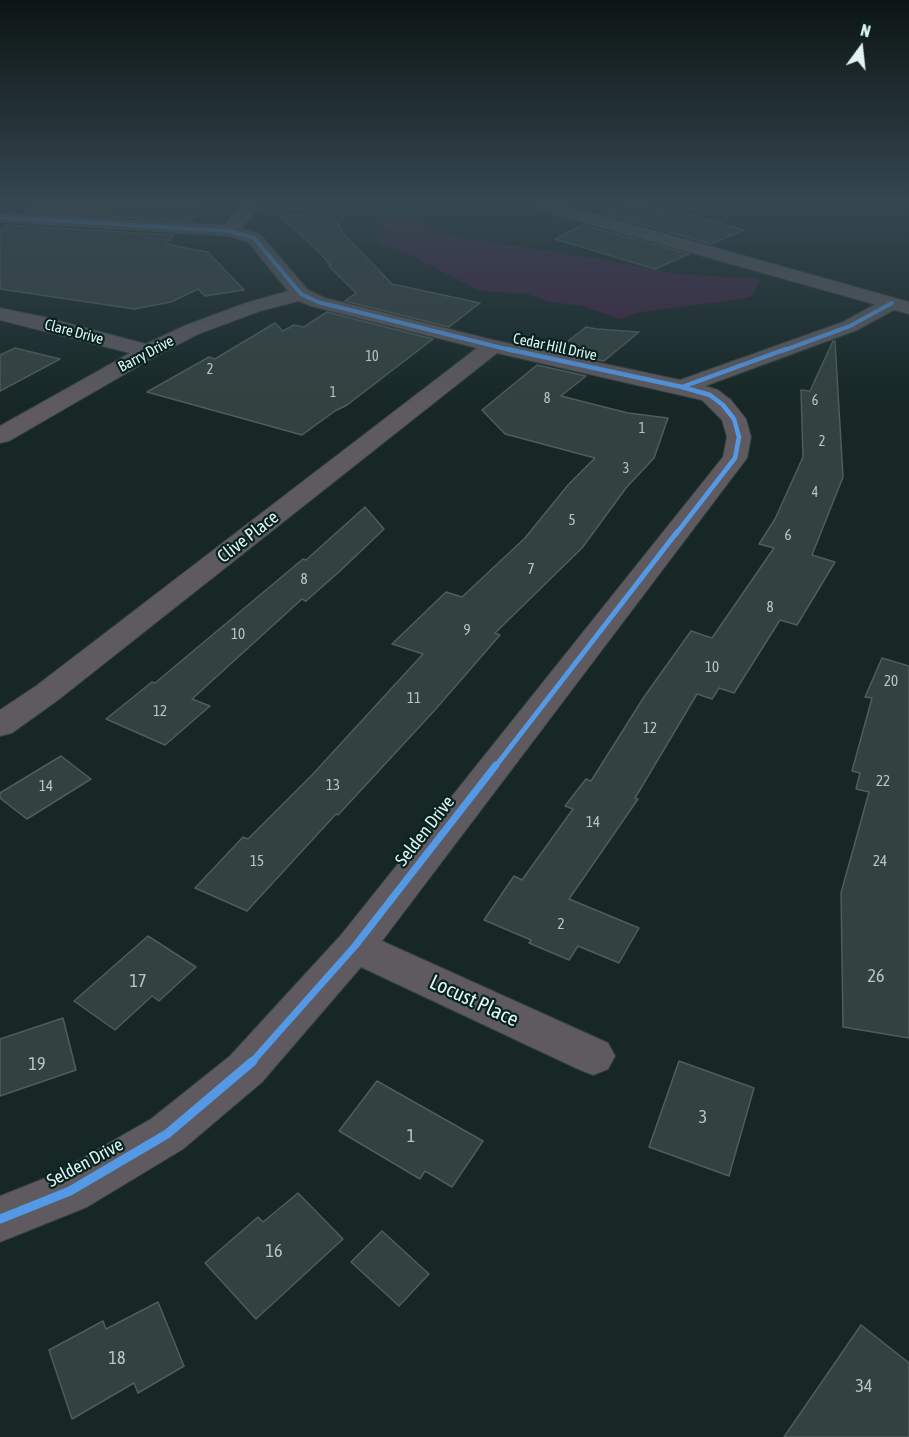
<!DOCTYPE html>
<style>
body{margin:0}
#map{position:relative;width:909px;height:1437px;overflow:hidden;background:#162725;font-family:"Asap Condensed",sans-serif}
canvas{display:block}
.north{position:absolute;left:831px;top:18px;width:60px;height:60px;-webkit-text-stroke:4px #062320;paint-order:stroke;rotate:15deg;font-size:16px;font-weight:700;line-height:24px;text-align:center;color:#e3f3f1}
.north::after{content:'';display:block;margin:auto;width:21px;height:27px;background:#e3f3f1;clip-path:polygon(50% 0,100% 100%,50% 72%,0 100%)}
</style>
<div id="map">
<canvas width="909" height="1437"></canvas>
<div class="north">N</div>
</div>
<script>
const g = document.querySelector('canvas').getContext('2d');
g.lineJoin = 'round';
function fillPath(path, color) {
  g.fillStyle = color;
  g.fill(path, 'evenodd');
}
function toPath(rows) {
  const path = new Path2D();
  for (const r of rows) {
    path.moveTo(r[0], r[1]);
    for (let i = 2; i < r.length; i += 2) path.lineTo(r[i], r[i + 1]);
  }
  return path;
}
function strokePath(path, color, width, dash) {
  g.strokeStyle = color;
  g.lineWidth = width;
  g.lineCap = dash ? 'butt' : 'round';
  g.setLineDash(dash || []);
  g.stroke(path);
}
function label(font, color, halo, rows, align = 'center') {
  g.font = font + ' "Asap Condensed",sans-serif';
  g.lineWidth = 4.5;
  g.setLineDash([]);
  g.textBaseline = 'middle';
  g.strokeStyle = halo;
  g.fillStyle = color;
  for (const [text, x, y, turn = 0] of rows) {
    g.save();
    g.translate(x, y);
    g.rotate((+turn || 0) * Math.PI / 180);
    g.textAlign = isNaN(turn) ? turn : align;
    if (halo) g.strokeText(text, 0, 0);
    g.fillText(text, 0, 0);
    g.restore();
  }
}
fillPath(toPath([
 [410,213,426,226,457,237,582,256,677,274,760,279,752,296,741,299,641,312,620,319,582,306,549,302,528,294,480,291,408,254,379,244,374,239,380,232,388,230,383,225,384,222]
]), '#402242');
const building = toPath([
 [32,205,205,205,189,221,25,211,32,205],
 [622,205,643,205,675,213,681,211,744,230,711,244,605,214,622,205],
 [326,211,342,229,340,230,392,284,480,303,449,327,345,301,356,293,329,266,331,266,321,254,281,217,326,211],
 [7,225,174,235,165,244,208,252,244,290,205,296,198,289,171,302,134,309,0,289,0,230,7,225],
 [583,225,689,254,655,269,555,239,583,225],
 [327,312,433,339,347,405,335,411,302,435,147,392,209,357,215,359,275,323,283,331,294,325,304,327,327,312],
 [586,327,597,329,639,332,604,361,555,351,586,327],
 [833,341,835,341,843,477,812,555,835,562,797,625,780,620,734,693,719,688,712,699,697,694,635,798,638,799,569,899,639,928,619,963,578,946,569,960,529,943,531,940,484,920,514,876,522,880,573,809,565,806,586,779,591,781,644,697,691,631,712,638,774,548,759,544,775,519,803,457,801,390,810,391,833,341],
 [15,348,60,359,0,391,0,355,15,348],
 [537,365,586,376,561,396,628,413,668,418,654,458,626,488,582,548,495,633,500,635,434,711,338,815,336,814,247,911,195,888,243,837,248,839,312,775,423,654,392,644,446,592,462,597,525,538,568,485,595,458,505,434,482,410,537,365],
 [365,507,384,529,340,571,306,601,302,599,192,699,210,706,165,745,106,719,152,682,155,683,303,559,306,560,365,507],
 [882,658,909,666,909,1038,843,1027,841,893,869,792,856,789,860,773,852,771,872,698,865,697,882,658],
 [61,756,91,779,27,819,0,798,0,793,61,756],
 [148,936,196,967,159,1001,152,996,115,1030,74,1001,148,936],
 [63,1018,76,1070,0,1096,0,1039,63,1018],
 [679,1061,754,1088,729,1176,649,1147,679,1061],
 [377,1081,483,1141,452,1187,425,1171,420,1179,339,1131,377,1081],
 [298,1193,343,1239,256,1319,205,1263,258,1217,263,1222,298,1193],
 [382,1231,429,1274,399,1306,351,1262,382,1231],
 [158,1302,184,1366,138,1393,134,1383,72,1419,49,1350,103,1321,106,1329,158,1302],
 [861,1325,909,1363,909,1437,784,1437,861,1325]
]);
fillPath(building, '#33413f');
strokePath(building, '#4f5d5b', 1.5);
const minor = toPath([
 [243,205,261,205,241,229,260,234,308,290,325,298,493,340,680,380,843,322,885,299,899,299,902,303,899,307,857,330,705,386,718,390,731,400,746,419,751,437,747,458,382,941,608,1043,615,1056,608,1069,593,1075,578,1069,361,967,262,1082,183,1149,87,1207,0,1242,0,1196,53,1175,151,1119,230,1056,341,935,723,457,727,437,722,420,702,400,497,353,58,700,12,733,0,736,0,710,36,686,477,348,311,306,299,301,260,311,198,334,156,356,9,441,0,443,0,426,130,353,0,320,0,308,44,317,146,344,184,326,246,303,288,291,248,242,228,236,0,222,0,212,224,225,243,205]
]);
const major = toPath([
 [534,205,563,205,909,302,909,314,536,209,534,205]
]);
strokePath(minor, '#344241', 2);
strokePath(major, '#344241', 2);
fillPath(minor, '#5e5a60');
fillPath(major, '#5c5a60');
strokePath(toPath([
 [0,217,229,231,254,238,301,294,318,302,514,351],
 [782,351,850,326,892,303]
]), '#5399e6', 4);
strokePath(toPath([
 [507,349,682,387,786,349],
 [676,534,735,458,739,437,734,419,723,405,710,395,682,387]
]), '#5399e6', 4.5);
strokePath(toPath([
 [495,767,677,532]
]), '#5399e6', 5);
strokePath(toPath([
 [252,1062,355,946,496,765]
]), '#5399e6', 7);
strokePath(toPath([
 [0,1219,70,1191,167,1134,253,1061]
]), '#5399e6', 9);
const sky = g.createLinearGradient(0, 0, 0, 407);
sky.addColorStop(0, '#0c1514');
sky.addColorStop(0.5, '#364751');
sky.addColorStop(1, '#36475100');
g.fillStyle = sky;
g.fillRect(0, 0, 909, 407);
label('14px', '#b7c6c4', null, [
 ["10",372,357],
 ["2",210,370],
 ["1",333,393],
 ["8",547,399],
 ["6",815,401],
 ["1",642,429],
 ["2",822,442],
 ["3",626,469],
 ["4",815,493]
]);
label('15px', '#e3f3f1', '#062320', [
 ["Clare Drive",74,332,15],
 ["Cedar Hill Drive",555,347,12],
 ["Barry Drive",146,354,-28]
]);
label('15px', '#b7c6c4', null, [
 ["5",572,520],
 ["6",788,535],
 ["7",531,569],
 ["8",304,579],
 ["8",770,607],
 ["9",467,630],
 ["10",238,634],
 ["10",712,667],
 ["20",891,681],
 ["11",414,698],
 ["12",160,711],
 ["12",650,728],
 ["22",883,781],
 ["13",333,785],
 ["14",46,786],
 ["14",593,822],
 ["15",257,861],
 ["24",880,861],
 ["2",561,924]
]);
label('18px', '#e3f3f1', '#062320', [
 ["Clive Place",248,537,-38],
 ["Selden Drive",425,831,-52],
 ["Selden Drive",85,1163,-28]
]);
label('18px', '#b7c6c4', null, [
 ["26",876,976],
 ["17",138,981],
 ["19",37,1064],
 ["3",703,1117],
 ["1",411,1136],
 ["16",274,1251],
 ["18",117,1358],
 ["34",864,1386]
]);
label('21px', '#e3f3f1', '#062320', [
 ["Locust Place",474,1001,25]
]);
</script>
